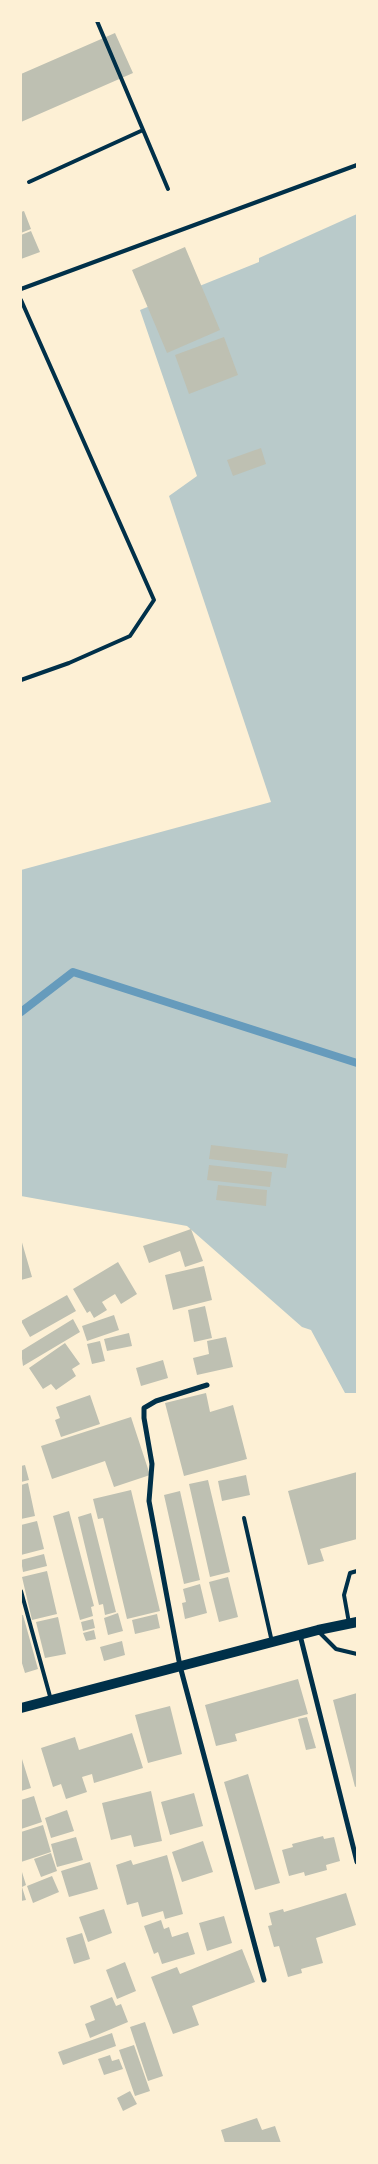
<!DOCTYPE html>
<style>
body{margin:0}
#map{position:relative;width:378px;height:2164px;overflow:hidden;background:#fdf0d5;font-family:"Noto Serif",serif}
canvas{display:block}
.frame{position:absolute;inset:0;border:22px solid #fdf0d5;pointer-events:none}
</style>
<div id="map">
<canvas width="378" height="2164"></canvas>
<div class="frame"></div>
</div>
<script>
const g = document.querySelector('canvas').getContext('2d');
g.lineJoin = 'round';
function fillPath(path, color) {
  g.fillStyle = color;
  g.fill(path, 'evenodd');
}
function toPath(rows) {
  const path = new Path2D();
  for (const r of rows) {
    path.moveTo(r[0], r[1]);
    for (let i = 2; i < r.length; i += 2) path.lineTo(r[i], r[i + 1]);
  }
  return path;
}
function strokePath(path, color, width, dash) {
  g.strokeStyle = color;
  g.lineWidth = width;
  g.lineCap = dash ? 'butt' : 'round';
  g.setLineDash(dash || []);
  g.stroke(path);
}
fillPath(toPath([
 [357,214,357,1393,345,1393,311,1330,302,1327,187,1226,21,1196,21,870,271,802,169,496,197,476,140,310,259,262,259,258]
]), '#b9caca');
strokePath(toPath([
 [21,1012,73,972,357,1063]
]), '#669bbc', 8);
fillPath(toPath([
 [115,33,133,73,21,122,21,74],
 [24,211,31,229,21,233,21,212],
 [31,231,40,252,21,259,21,235],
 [185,247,220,330,167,353,132,270],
 [224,337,238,375,189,394,175,355],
 [261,448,266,464,233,476,227,460],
 [211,1145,288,1154,286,1168,209,1159],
 [209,1165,272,1172,270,1187,207,1180],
 [218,1185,267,1190,266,1206,216,1200],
 [191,1229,203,1261,185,1267,180,1251,149,1263,143,1246],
 [21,1239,32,1277,21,1280],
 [118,1262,137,1294,121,1304,115,1294,102,1302,107,1310,94,1318,90,1311,87,1313,73,1289],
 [204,1266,212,1300,173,1310,165,1275],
 [67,1295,76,1311,30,1337,21,1321],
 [205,1306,212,1338,194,1342,188,1310],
 [114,1315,119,1330,87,1341,82,1326],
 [73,1319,80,1332,23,1366,21,1351],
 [129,1333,132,1346,107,1351,104,1339],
 [226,1337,233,1367,197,1375,193,1358,209,1354,207,1341],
 [100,1341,105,1361,92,1364,87,1344],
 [65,1343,80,1364,72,1369,76,1376,56,1390,51,1384,43,1389,29,1368],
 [163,1360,168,1378,141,1386,136,1368],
 [206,1393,210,1412,233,1405,247,1459,184,1476,165,1403],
 [90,1395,100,1424,61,1437,55,1420,60,1418,56,1407],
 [131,1417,150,1475,114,1487,105,1461,52,1479,41,1446],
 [25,1465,29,1480,21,1482,21,1466],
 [357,1472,357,1539,320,1549,324,1561,308,1565,288,1491],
 [246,1475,250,1495,222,1501,218,1481],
 [208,1480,230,1572,210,1577,189,1484],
 [28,1483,35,1516,21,1519,21,1485],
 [131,1490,160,1611,127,1619,103,1518,98,1519,93,1499],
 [180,1491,200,1580,184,1584,164,1495],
 [69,1511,94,1606,91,1607,93,1616,80,1620,53,1516],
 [91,1513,116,1612,105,1615,103,1604,99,1605,78,1517],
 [37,1521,44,1549,21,1555,21,1525],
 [44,1554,47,1566,23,1572,21,1560],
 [47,1571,57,1614,32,1620,22,1577],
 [228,1577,238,1617,219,1622,209,1582],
 [200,1584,207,1613,185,1619,182,1603,186,1602,183,1589],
 [118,1613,123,1631,108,1635,104,1618],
 [157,1614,160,1628,135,1634,132,1620],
 [21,1615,23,1615,38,1669,25,1673,21,1660],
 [58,1617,66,1654,45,1658,36,1622],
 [93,1619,95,1628,83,1631,81,1622],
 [94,1630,96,1639,86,1641,83,1633],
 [122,1641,125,1655,104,1661,100,1647],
 [298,1679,308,1714,235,1734,237,1741,216,1746,205,1705],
 [357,1693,357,1786,355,1787,333,1700],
 [170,1706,182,1754,148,1763,135,1715],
 [307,1717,316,1748,306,1750,298,1719],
 [132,1733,143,1768,94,1783,92,1774,82,1777,87,1792,66,1799,61,1784,53,1787,41,1748,75,1737,79,1750],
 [22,1759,31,1788,21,1791,21,1760],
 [248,1774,280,1883,255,1890,224,1782],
 [151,1791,162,1841,134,1847,131,1835,111,1840,102,1803],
 [194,1793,203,1826,170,1835,161,1802],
 [34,1796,42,1822,21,1829,21,1800],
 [67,1810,74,1831,51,1838,45,1818],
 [43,1825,51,1852,21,1862,21,1832],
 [323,1836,324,1839,334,1837,340,1861,326,1865,327,1870,305,1876,304,1872,289,1876,282,1850,293,1847,292,1844],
 [76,1837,83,1860,57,1867,51,1844],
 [203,1841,213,1872,182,1882,172,1852],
 [51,1853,57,1871,41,1877,34,1859],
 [167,1855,183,1914,165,1919,163,1911,142,1917,138,1902,127,1905,116,1865,131,1860,133,1865],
 [90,1862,98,1889,69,1897,61,1871],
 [22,1872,26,1885,22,1887,26,1900,21,1901],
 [52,1876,59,1892,33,1903,27,1886],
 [346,1893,356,1925,316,1938,323,1963,301,1969,302,1973,288,1977,279,1946,274,1947,268,1926,272,1925,269,1913,283,1909,284,1912],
 [104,1909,112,1933,88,1942,79,1917],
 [224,1916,232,1943,207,1951,199,1923],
 [161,1920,164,1929,169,1927,172,1937,188,1932,195,1954,162,1964,158,1952,154,1954,144,1926],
 [82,1933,90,1959,74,1964,66,1938],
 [242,1949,255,1982,192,2006,199,2025,173,2034,151,1977,177,1967,180,1974],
 [125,1962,136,1991,117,1999,106,1970],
 [112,1997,116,2006,121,2004,128,2022,90,2038,85,2024,95,2020,90,2006],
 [145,2022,163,2076,148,2081,130,2027],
 [112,2033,116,2046,63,2065,58,2052],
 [134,2045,150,2091,135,2096,119,2050],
 [110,2055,112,2061,119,2059,123,2069,104,2075,98,2059],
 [130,2091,137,2104,123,2111,117,2098],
 [257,2118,262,2130,275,2126,281,2143,225,2143,221,2130]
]), '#bec0b2');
strokePath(toPath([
 [97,21,168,189],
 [29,182,143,130],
 [21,289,357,165],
 [21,300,154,600,130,636,69,663,21,680],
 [244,1518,272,1642],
 [21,1591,51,1700],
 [349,1623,344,1595,350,1573,357,1571],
 [319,1632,336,1649,357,1654]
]), '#003049', 4);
strokePath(toPath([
 [207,1385,156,1401,144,1408,144,1418,152,1464,149,1501,180,1666,264,1980],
 [300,1635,357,1862]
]), '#003049', 5);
strokePath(toPath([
 [21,1708,318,1630,357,1622]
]), '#003049', 10);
</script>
